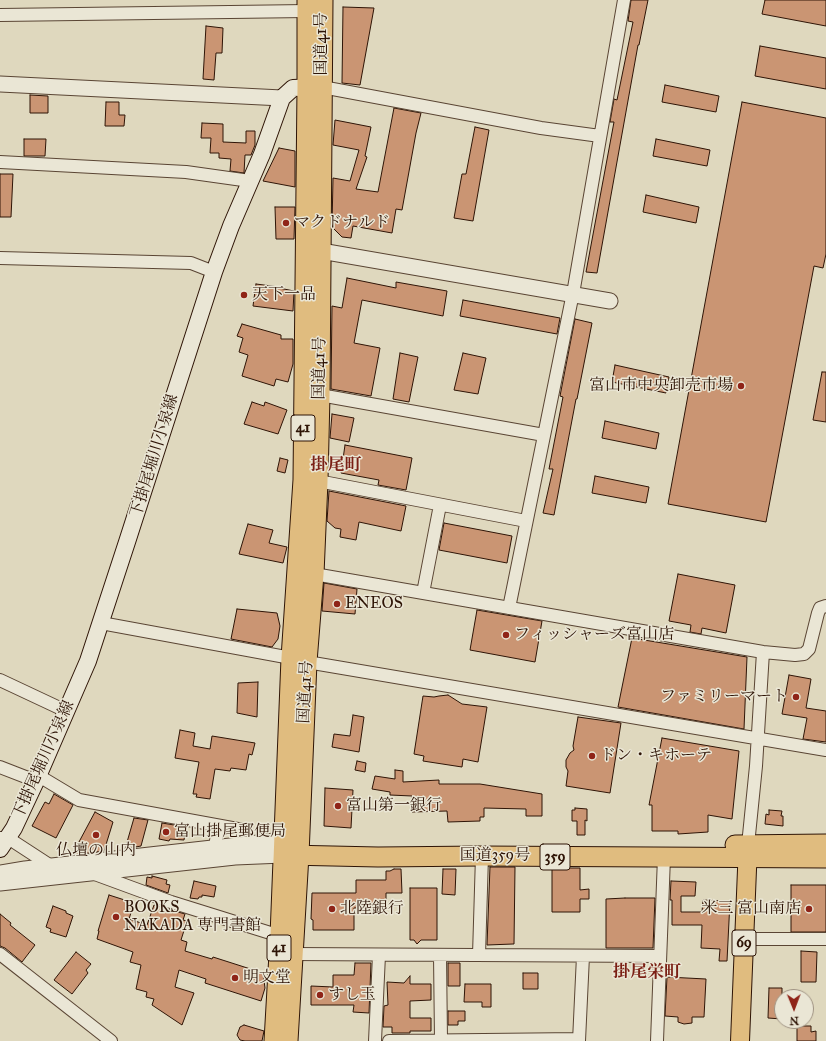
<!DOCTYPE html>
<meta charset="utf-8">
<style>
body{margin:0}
#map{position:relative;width:826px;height:1041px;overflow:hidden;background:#dfd8be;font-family:"IM FELL Great Primer",serif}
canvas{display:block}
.north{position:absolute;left:774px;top:989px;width:40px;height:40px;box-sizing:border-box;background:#eae6d5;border:1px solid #9f9282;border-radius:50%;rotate:179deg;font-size:11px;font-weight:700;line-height:16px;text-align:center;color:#2e1406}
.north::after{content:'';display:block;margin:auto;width:14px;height:18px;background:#8f2418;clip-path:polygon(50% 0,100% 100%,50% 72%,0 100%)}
</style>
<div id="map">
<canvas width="826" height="1041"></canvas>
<div class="north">N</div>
</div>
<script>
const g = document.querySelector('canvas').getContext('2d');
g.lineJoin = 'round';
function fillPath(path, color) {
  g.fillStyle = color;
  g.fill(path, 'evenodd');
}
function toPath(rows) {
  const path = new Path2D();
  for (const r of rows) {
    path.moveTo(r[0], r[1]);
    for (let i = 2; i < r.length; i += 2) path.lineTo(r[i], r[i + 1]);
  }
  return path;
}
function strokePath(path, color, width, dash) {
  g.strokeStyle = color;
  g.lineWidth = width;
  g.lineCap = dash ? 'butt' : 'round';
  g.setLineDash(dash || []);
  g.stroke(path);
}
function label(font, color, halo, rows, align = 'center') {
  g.font = font + ' "IM FELL Great Primer","Noto Serif JP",serif';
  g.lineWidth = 3;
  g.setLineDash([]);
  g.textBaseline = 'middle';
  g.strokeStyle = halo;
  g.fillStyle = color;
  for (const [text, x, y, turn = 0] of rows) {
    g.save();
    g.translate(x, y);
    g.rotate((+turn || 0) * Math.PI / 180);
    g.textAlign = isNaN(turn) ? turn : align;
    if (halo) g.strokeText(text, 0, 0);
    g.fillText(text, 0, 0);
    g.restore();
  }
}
const building = toPath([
 [631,0,648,0,639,45,638,45,597,273,586,272,614,122,610,122,614,99,617,100,633,22,628,21,631,0],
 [765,0,826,0,826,26,762,14,765,0],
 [343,7,374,8,360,85,342,83,343,7],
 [206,26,223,28,222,53,216,53,214,80,203,79,206,26],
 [760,46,826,58,826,89,755,76,760,46],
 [665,85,719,96,716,112,662,102,665,85],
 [30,95,48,96,48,113,30,113,30,95],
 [106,102,119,102,119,115,125,115,124,126,105,126,106,102],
 [742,102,826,118,826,254,823,268,814,266,766,522,668,504,742,102],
 [394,108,421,113,416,133,402,210,396,209,392,233,353,226,351,238,342,237,332,227,333,178,350,181,359,150,333,145,335,120,371,127,365,156,367,157,356,189,378,192,394,108],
 [202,123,223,124,223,142,246,143,246,131,255,131,255,145,251,155,245,155,244,173,230,171,231,159,219,158,219,153,210,153,211,138,201,138,202,123],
 [475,127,489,130,473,221,454,218,462,174,466,174,475,127],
 [24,139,46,139,45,156,24,156,24,139],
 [656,139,710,150,707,166,653,156,656,139],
 [279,148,295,151,295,187,263,181,279,148],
 [0,174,13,174,11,217,0,217,0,174],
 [646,195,699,207,696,223,643,212,646,195],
 [275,207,295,207,294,239,276,239,275,207],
 [347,278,396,288,396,282,447,291,443,316,362,300,354,343,380,348,371,396,331,389,332,306,342,308,347,278],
 [256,284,279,287,279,288,294,291,293,311,253,306,256,284],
 [463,300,560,318,557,334,460,316,463,300],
 [575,319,592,323,577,399,576,399,554,515,543,513,553,469,549,469,563,397,560,396,575,319],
 [242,324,281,335,281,339,293,339,293,364,288,382,276,379,274,386,242,376,248,355,239,352,243,338,237,336,242,324],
 [400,353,418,357,409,402,393,399,400,353],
 [463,353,486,358,478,394,454,390,463,353],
 [615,365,669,377,666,393,612,382,615,365],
 [822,372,826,372,826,422,813,420,822,372],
 [252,402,264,406,265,402,287,410,278,434,244,424,252,402],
 [332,414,354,418,349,442,330,438,332,414],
 [605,421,659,433,656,449,602,438,605,421],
 [345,445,412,458,406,490,378,485,379,480,341,473,345,445],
 [280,458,288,460,285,473,277,471,280,458],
 [595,476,649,487,646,503,592,493,595,476],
 [329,491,406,506,401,531,359,522,356,540,340,537,341,529,335,528,327,521,329,491],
 [444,523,512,536,507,563,439,550,444,523],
 [248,524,273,530,269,543,287,547,283,563,239,554,248,524],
 [678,574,735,585,726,633,702,628,701,634,690,632,691,625,669,621,678,574],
 [324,583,357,589,355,614,322,611,324,583],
 [237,609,277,613,280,626,278,639,272,647,231,639,237,609],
 [477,610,542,621,535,662,470,650,477,610],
 [632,638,747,657,744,729,618,707,632,638],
 [789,675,811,679,806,708,826,711,826,742,803,739,807,718,782,714,789,675],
 [258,682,257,717,237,713,238,683,258,682],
 [448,695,462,704,487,707,478,762,463,759,462,767,423,761,424,756,414,754,423,696,434,697,439,696,448,695],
 [353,715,364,717,359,752,332,747,334,734,350,736,353,715],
 [578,717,621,723,610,793,566,786,568,771,566,767,566,760,570,753,574,750,573,746,578,717],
 [180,730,195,733,193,746,210,749,212,736,255,743,252,755,249,754,246,770,231,768,230,771,215,769,210,799,196,797,197,794,193,794,199,762,175,758,180,730],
 [662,738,739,751,732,819,708,815,708,832,678,834,678,831,652,831,652,805,649,805,662,738],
 [357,761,366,763,365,772,355,770,357,761],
 [395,770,403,771,403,782,439,780,439,784,480,784,542,794,542,816,526,816,526,809,484,808,484,817,480,817,480,821,448,822,447,811,412,812,412,796,390,795,390,792,372,789,375,776,395,779,395,770],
 [325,788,353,790,351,828,324,826,325,788],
 [54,794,73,805,56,838,32,826,45,802,49,804,54,794],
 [575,808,587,809,587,821,585,820,585,835,577,835,577,821,572,821,572,810,575,810,575,808],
 [769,810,782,811,781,816,783,816,783,826,765,824,766,814,769,815,769,810],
 [95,812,113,822,104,851,72,855,95,812],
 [134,818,148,820,141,846,125,849,134,818],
 [162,823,186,827,184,840,170,839,169,841,159,839,162,823],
 [490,867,515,867,514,944,513,944,487,945,490,867],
 [552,868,580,868,580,890,589,889,589,899,580,899,580,912,552,912,552,868],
 [394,869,401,869,402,893,386,893,386,909,378,909,378,907,354,908,354,930,313,930,313,920,311,919,312,893,356,893,356,880,386,880,386,871,390,871,394,869],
 [443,869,456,869,455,895,442,894,443,869],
 [152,876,167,880,166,884,170,885,168,893,146,885,147,877,152,878,152,876],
 [194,881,216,886,214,897,202,895,202,897,199,897,198,899,190,898,194,881],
 [671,881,696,882,695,896,681,896,681,912,702,912,703,900,730,901,727,961,719,961,720,949,701,948,702,925,672,925,672,900,670,900,671,881],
 [791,885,826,885,826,932,791,932,791,885],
 [410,888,437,888,437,940,421,940,417,944,414,940,410,940,410,888],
 [109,895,134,903,129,919,147,925,154,905,185,914,183,920,187,921,181,940,187,942,185,951,212,959,213,957,263,973,265,988,261,1001,205,983,206,979,179,970,175,987,194,993,182,1025,152,1005,154,999,146,997,147,992,136,989,141,965,130,962,133,952,97,939,99,931,98,931,109,895],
 [625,898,655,898,653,948,606,948,606,899,625,898],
 [53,906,66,911,66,913,73,916,66,937,50,932,51,929,46,927,53,906],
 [0,914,11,923,10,925,35,945,22,962,5,948,0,946,0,914],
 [801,951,817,952,816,982,801,982,801,951],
 [76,952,91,964,86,970,88,973,72,994,54,980,76,952],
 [355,963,371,963,369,1013,353,1012,354,1005,311,1005,311,986,333,987,333,975,354,975,355,963],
 [448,963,460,963,460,986,448,986,448,963],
 [523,973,538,973,538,989,523,989,523,973],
 [410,976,410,984,431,984,431,1000,410,1001,410,1018,431,1018,431,1031,410,1031,410,1033,392,1033,392,1027,383,1027,384,1006,388,1005,387,982,404,983,410,976],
 [667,977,706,979,704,1017,692,1017,692,1023,684,1024,678,1022,678,1017,665,1016,667,977],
 [465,984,491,984,491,1007,482,1007,482,1002,464,1002,465,984],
 [769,988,782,988,782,1019,768,1018,769,988],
 [448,1011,465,1011,465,1021,458,1021,458,1025,448,1025,448,1011],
 [244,1025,264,1031,262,1041,245,1041,240,1040,237,1035,240,1027,244,1025],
 [797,1026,811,1026,811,1032,816,1031,816,1041,797,1041,797,1026]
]);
fillPath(building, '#ca9573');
strokePath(building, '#2e1406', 1);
const minor = toPath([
 [0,15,307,11],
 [322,87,541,128,600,136],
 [0,162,186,172,250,181],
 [0,258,191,263,214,272],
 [320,395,544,435],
 [318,481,526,521],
 [314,574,763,652,795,655,804,654,809,649,818,613,820,608,826,606],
 [423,593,440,505],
 [509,608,574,288,624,0],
 [101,623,291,658],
 [307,662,826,750],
 [0,680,66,711],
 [0,767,36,781],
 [39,776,79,800,243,830],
 [0,838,8,838,51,866],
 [748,845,756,766,763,652],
 [215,848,218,826],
 [92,873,171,902,280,936],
 [744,939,826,939],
 [0,954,111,1041],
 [292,954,660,956],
 [440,955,441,1040],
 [479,955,482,856],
 [375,1041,379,955],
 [389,1041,579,1039],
 [579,1041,583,956],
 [657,1041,664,857]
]);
const tertiary = toPath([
 [0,84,282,98],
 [311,251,321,251,610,301],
 [0,873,25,869,284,840],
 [0,883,235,857,283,855]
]);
const secondary = toPath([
 [0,849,14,828,36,781,88,661,127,542,214,272,231,226,262,154,282,98,293,88,318,87]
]);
const primary = toPath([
 [740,1041,748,845]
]);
const trunk = toPath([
 [735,845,826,844],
 [287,855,378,857,482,856,826,858],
 [274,1041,280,936,291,658,303,480,307,87,307,0],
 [288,1041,299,855,307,662,314,574,318,481,320,395,323,0]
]);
strokePath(minor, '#5a4534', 14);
strokePath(tertiary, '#5a4534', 17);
strokePath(secondary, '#2e1406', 18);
strokePath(primary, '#2e1406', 20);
strokePath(trunk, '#2e1406', 21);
strokePath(minor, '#eae6d5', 12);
strokePath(tertiary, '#eae6d5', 15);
strokePath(secondary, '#eae6d5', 16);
strokePath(primary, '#e0bc7f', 18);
strokePath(trunk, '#e0bc7f', 19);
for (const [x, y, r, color] of [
 [286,223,4,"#8f2418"],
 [244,295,4,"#8f2418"],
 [741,386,4,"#8f2418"],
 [337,604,4,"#8f2418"],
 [506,635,4,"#8f2418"],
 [796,697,4,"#8f2418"],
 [592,756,4,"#8f2418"],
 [338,806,4,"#8f2418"],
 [166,832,4,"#8f2418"],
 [96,835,4,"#8f2418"],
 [332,909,4,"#8f2418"],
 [809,909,4,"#8f2418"],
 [116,917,4,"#8f2418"],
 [235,978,4,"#8f2418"],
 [320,995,4,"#8f2418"]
]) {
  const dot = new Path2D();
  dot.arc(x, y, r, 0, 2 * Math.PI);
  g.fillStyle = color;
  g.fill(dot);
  strokePath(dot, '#eae6d5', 1.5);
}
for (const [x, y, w] of [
 [303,428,24],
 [555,857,30],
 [744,943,24],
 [279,948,24]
]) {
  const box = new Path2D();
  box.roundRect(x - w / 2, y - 13, w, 26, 3);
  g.fillStyle = '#eae6d5';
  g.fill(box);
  strokePath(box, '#2e1406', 1);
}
label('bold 15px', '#2e1406', null, [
 ["41",303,428],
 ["359",555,857],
 ["69",744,943],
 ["41",279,948]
]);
label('16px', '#2e1406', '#eae6d5', [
 ["国道41号",322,44,-90],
 ["国道41号",320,368,-89],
 ["下掛尾堀川小泉線",155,456,-73],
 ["国道41号",306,692,-87],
 ["下掛尾堀川小泉線",44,760,-66],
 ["国道359号",495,856]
]);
label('16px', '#2e1406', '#eae6d5', [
 ["マクドナルド",294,223],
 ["天下一品",252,295],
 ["富山市中央卸売市場",733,386,"right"],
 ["ENEOS",345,604],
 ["フィッシャーズ富山店",514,635],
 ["ファミリーマート",788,697,"right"],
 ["ドン・キホーテ",600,756],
 ["富山第一銀行",346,806],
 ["富山掛尾郵便局",174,832],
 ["仏壇の山内",96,851,"center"],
 ["BOOKS",124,908],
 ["NAKADA 専門書館",124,926],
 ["北陸銀行",340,909],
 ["米三 富山南店",801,909,"right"],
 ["明文堂",243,978],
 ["すし玉",328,995]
], 'left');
label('bold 17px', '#7a1f14', '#eae6d5', [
 ["掛尾町",336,466],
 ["掛尾栄町",647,973]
]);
</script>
